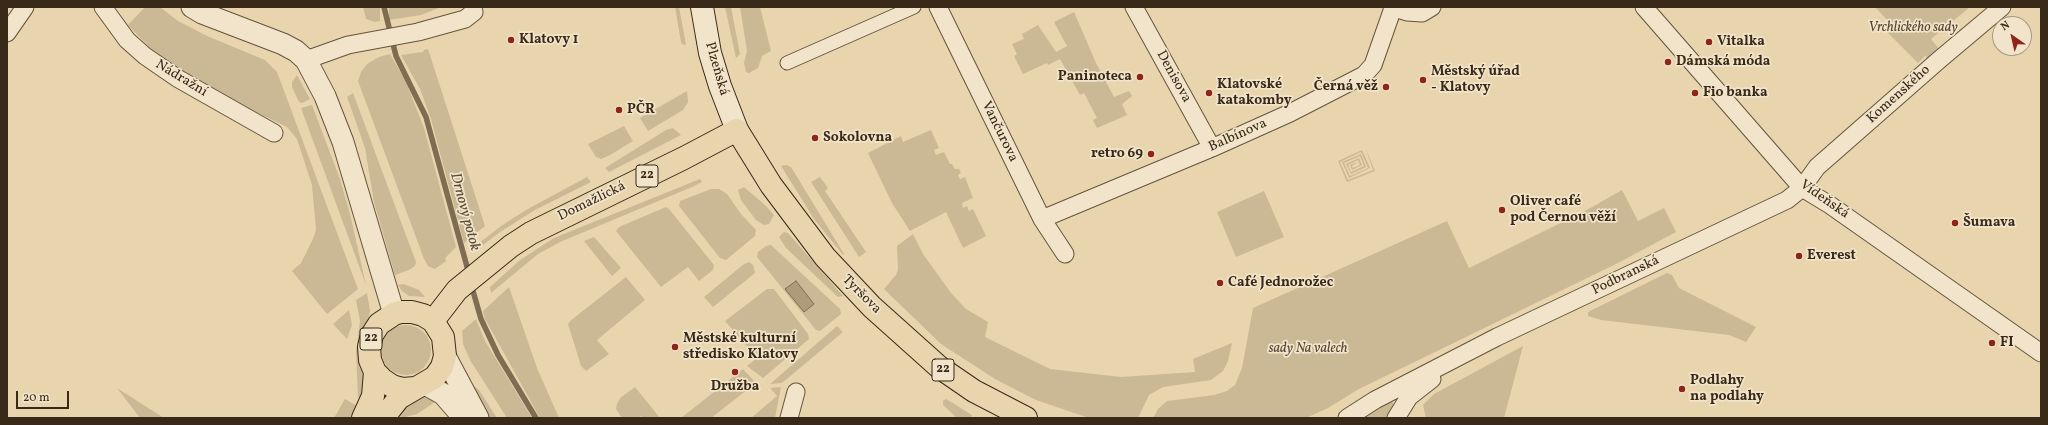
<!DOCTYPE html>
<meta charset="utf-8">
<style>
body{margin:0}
#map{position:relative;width:2048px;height:425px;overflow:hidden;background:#e9d5ad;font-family:Vollkorn,serif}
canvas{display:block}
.frame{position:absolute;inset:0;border:8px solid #392918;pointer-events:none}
.north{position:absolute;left:1992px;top:16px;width:40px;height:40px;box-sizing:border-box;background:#f1e4ca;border:1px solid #a79983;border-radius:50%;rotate:326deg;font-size:11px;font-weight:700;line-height:16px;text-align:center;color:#392918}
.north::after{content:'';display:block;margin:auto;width:14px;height:18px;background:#8f2418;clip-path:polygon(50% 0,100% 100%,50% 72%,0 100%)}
.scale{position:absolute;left:16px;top:391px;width:53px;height:18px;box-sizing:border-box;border:2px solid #392918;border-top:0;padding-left:5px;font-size:12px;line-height:14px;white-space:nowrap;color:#392918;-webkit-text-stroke:3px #f1e4ca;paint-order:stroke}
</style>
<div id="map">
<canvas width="2048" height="425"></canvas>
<div class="frame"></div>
<div class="north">N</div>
<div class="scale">20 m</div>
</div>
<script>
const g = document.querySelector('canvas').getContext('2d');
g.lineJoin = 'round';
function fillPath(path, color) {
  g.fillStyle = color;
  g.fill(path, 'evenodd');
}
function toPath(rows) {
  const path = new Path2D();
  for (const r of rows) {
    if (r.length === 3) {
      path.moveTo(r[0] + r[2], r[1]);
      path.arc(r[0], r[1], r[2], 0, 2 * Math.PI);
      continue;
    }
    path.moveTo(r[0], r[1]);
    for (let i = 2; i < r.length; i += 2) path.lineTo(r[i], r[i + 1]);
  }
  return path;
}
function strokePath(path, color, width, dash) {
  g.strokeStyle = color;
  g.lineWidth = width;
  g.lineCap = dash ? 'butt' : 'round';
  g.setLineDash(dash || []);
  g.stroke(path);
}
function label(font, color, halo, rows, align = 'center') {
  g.font = font + ' Vollkorn,serif';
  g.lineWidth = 3.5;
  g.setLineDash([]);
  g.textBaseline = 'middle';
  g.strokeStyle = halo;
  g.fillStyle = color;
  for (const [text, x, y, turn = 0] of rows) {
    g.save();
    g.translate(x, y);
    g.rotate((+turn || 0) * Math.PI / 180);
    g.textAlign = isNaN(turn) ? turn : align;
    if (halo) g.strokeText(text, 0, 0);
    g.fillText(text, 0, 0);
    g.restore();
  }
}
fillPath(toPath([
 [145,7,160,7,178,21,207,36,265,60,277,72,358,289,327,314,292,271,301,263,312,241,316,230,312,185,297,139,287,127,193,82,158,56,128,25],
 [363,7,380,7,380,21,375,22,366,19],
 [389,7,441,7,421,15,389,20],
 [675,7,679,7,686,45,682,44,681,42],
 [725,7,731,7,740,54,736,58],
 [740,7,760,7,771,51,762,56,758,68,749,73,746,72,744,63,747,51],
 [1875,7,1970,7,1931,39,1944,55,1928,69,1926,55,1918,63,1885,30,1892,25],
 [1074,12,1096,63,1114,97,1129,91,1132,96,1122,104,1127,115,1097,128,1093,120,1097,118,1084,93,1080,95,1060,59,1048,65,1047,63,1023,74,1014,56,1017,54,1012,44,1024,39,1022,34,1038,25,1056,52,1067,46,1054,22],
 [428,49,485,226,464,243,431,119,420,89,401,55,423,52,424,50],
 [390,54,406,82,424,128,456,247,445,258,446,261,435,269,428,266,424,259,358,81,361,72,367,64,379,57],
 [297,75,310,99,302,103,299,102,292,87,292,82],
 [687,91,688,102,683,110,648,131,640,118],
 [353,93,416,262,415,266,409,270,395,275,374,202,365,148,347,97],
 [312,105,340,179,350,214,366,285,301,108],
 [624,126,633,141,610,155,601,159,596,157,588,144],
 [673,128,681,135,609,172,605,168,666,130],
 [931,130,939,148,934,150,936,155,944,152,950,164,952,164,955,169,959,169,961,173,958,175,960,179,965,177,973,198,962,203,963,208,967,206,969,211,973,209,986,236,963,248,946,212,910,231,892,203,868,153,901,136,903,142],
 [1365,147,1375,171,1347,182,1338,161,1362,150,1370,168,1349,178,1342,162,1361,154,1366,167,1351,174,1346,164,1359,158,1362,165,1352,170,1350,165,1357,162,1352,166,1353,168,1360,165,1358,160,1348,165,1351,172,1364,166,1360,156,1344,163,1350,176,1368,168,1361,152,1340,162,1348,180,1373,170],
 [786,165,791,167,844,254,843,255,814,219,781,166],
 [587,177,591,182,535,210,500,232,478,249,478,244,501,226,526,210],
 [820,177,828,188,825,191,866,252,859,257,811,182],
 [700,179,702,182,692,187,560,242,538,254,491,293,490,287,520,260,554,238],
 [744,187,765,205,774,215,769,224,764,225,756,220,741,200,738,190],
 [711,189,719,189,727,194,741,214,756,230,755,236,726,260,720,258,679,206,680,201],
 [1622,190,1638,221,1664,208,1676,232,1618,263,1359,389,1328,408,1306,418,1153,418,1158,409,1167,401,1214,395,1227,391,1235,385,1242,368,1253,308,1447,221,1469,268,1585,211],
 [1264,191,1284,237,1236,257,1217,212],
 [666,207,669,209,714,265,713,270,699,281,688,267,661,287,616,231,619,227],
 [784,232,788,233,843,296,838,297,786,248,779,237],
 [913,234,923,254,951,293,966,309,988,322,985,337,1050,369,1121,377,1195,372,1193,359,1232,343,1228,361,1223,371,1211,380,1163,387,1149,395,1138,418,1089,418,1036,400,995,379,941,344,884,289,896,275,898,269,897,246],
 [594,237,621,268,612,276,584,241],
 [771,245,840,309,841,314,820,331,816,330,757,257,758,252,766,246],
 [749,262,753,265,755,273,713,307,704,297,744,264],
 [1667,273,1672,275,1679,288,1756,327,1746,342,1729,335,1601,320,1588,316,1588,312],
 [626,277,645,300,597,340,609,354,586,371,581,366,568,324,570,321],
 [404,284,419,290,425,297,409,296,402,291,398,285],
 [509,287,537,368,559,418,540,418,485,319,483,311],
 [767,289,774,289,808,334,809,339,763,378,747,366,757,358,725,321],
 [367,293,370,311,367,325,365,400,358,397,356,352,360,321,356,300],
 [349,310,352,325,347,339,333,324],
 [476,319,485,341,532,418,507,418,470,360,463,344,462,331],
 [406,350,25],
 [837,326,843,332,782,383,770,384],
 [1523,346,1504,418,1426,418,1423,405,1434,394],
 [743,369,756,383,711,418,681,418],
 [474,386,479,390,497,418,486,418,469,388],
 [635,387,660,418,643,418,641,416,638,418,622,418,616,409,617,404,620,398],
 [781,387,775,418,751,418,777,396,770,388],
 [117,388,164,418,140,418],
 [422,395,438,400,417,414,405,417,392,416],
 [345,399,362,409,356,418,334,418],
 [946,399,972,415,971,418,957,418,943,405,943,401],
 [1390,400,1393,403,1393,406,1388,418,1362,418]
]), '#cbb894');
const water = toPath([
 [796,281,814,304,804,312,785,289,796,281]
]);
fillPath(water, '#ad9b7a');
strokePath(water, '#7f6d53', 1);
strokePath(toPath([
 [384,7,396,56,426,117,469,274],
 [471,284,481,319,498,355,536,418]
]), '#7f6d53', 5.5);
const pedestrian = toPath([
 [787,63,914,7]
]);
const minor = toPath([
 [103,7,127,40,145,56,177,78,274,133],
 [938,7,1042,219,1065,254],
 [1134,7,1212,148],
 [1392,7,1407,12,1422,13,1432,7],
 [1644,7,1802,188,1830,205,2041,353],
 [7,33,25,7],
 [306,60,348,45,418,32,465,19,474,12,473,7],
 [1042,219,1212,148,1290,113,1364,75,1373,65,1393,8],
 [789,418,796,392],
 [1347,418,1375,400,1497,337,1787,200,1802,188,1817,167,1939,60,2002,7],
 [1396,418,1409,397,1432,379]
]);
const tertiary = toPath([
 [192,7,202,13,283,44,296,51,306,60,325,96,343,142,394,314],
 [445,356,478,418],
 [425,384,443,394,464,418]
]);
const secondary = toPath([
 [702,7,710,53,720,86,737,130]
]);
const primary = toPath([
 [433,321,457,290,511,246,531,233,684,158,737,130,771,185,825,257,872,307,939,367,974,391,1026,418],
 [363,418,373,396,375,372],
 [383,418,399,398,435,377,442,367,445,356,443,337,433,321,423,315,412,312,400,312,394,314,379,324,372,335,369,347,370,360,375,372,383,380,392,386,403,389,415,388]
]);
strokePath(pedestrian, '#65543d', 15);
strokePath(minor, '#65543d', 19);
strokePath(tertiary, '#65543d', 23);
strokePath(secondary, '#392918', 24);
strokePath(primary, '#392918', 24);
strokePath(pedestrian, '#f1e4ca', 13);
strokePath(minor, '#f1e4ca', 17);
strokePath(tertiary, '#f1e4ca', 21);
strokePath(secondary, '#f1e4ca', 22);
strokePath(primary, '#e9d5ad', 22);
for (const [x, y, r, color] of [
 [511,40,4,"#8f2418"],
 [1709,42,4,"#8f2418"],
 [1668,62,4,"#8f2418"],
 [1140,77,4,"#8f2418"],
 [1423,80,4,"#8f2418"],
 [1386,87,4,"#8f2418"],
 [1209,93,4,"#8f2418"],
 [1695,93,4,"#8f2418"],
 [619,110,4,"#8f2418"],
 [815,138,4,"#8f2418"],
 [1151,154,4,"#8f2418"],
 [1502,210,4,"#8f2418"],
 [1955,223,4,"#8f2418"],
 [1799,256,4,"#8f2418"],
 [1220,283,4,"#8f2418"],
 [1992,343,4,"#8f2418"],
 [675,347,4,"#8f2418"],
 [735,372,4,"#8f2418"],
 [1682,389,4,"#8f2418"]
]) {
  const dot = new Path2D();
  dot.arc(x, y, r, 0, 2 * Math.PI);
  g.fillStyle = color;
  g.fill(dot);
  strokePath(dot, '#f1e4ca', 1.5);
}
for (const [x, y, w] of [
 [647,176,22],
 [371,339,22],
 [943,370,22]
]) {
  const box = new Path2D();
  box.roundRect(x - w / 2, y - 11, w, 22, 3);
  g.fillStyle = '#f1e4ca';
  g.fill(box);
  strokePath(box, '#392918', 1);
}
label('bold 13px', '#392918', null, [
 ["22",647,176],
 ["22",371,339],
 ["22",943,370]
]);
label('italic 14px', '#564631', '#f1e4ca', [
 ["Vrchlického sady",1913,28],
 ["sady Na valech",1308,349]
]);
label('bold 14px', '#392918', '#f1e4ca', [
 ["Klatovy 1",519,40],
 ["Vitalka",1717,42],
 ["Dámská móda",1676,62],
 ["Městský úřad",1431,72],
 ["- Klatovy",1431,88],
 ["Paninoteca",1132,77,"right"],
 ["Klatovské",1217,85],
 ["katakomby",1217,101],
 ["Černá věž",1378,87,"right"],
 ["Fio banka",1703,93],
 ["PČR",627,110],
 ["Sokolovna",823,138],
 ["retro 69",1143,154,"right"],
 ["Oliver café",1510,202],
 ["pod Černou věží",1510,218],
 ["Šumava",1963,223],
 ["Everest",1807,256],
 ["Café Jednorožec",1228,283],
 ["Městské kulturní",683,339],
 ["středisko Klatovy",683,355],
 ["FI",2000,343],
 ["Podlahy",1690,381],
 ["na podlahy",1690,397],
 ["Družba",735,387,"center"]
], 'left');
label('14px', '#392918', '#f1e4ca', [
 ["Plzeňská",716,69,74],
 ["Denisova",1173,77,61],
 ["Nádražní",181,79,31],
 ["Komenského",1899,95,-42],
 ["Vančurova",999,132,64],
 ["Balbínova",1238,136,-24],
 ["Vídeňská",1824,200,35],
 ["Domažlická",592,202,-26],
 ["Podbranská",1626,276,-26],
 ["Tyršova",861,295,45]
]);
label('italic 15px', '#5c4b35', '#f1e4ca', [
 ["Drnový potok",464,212,75]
]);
</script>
